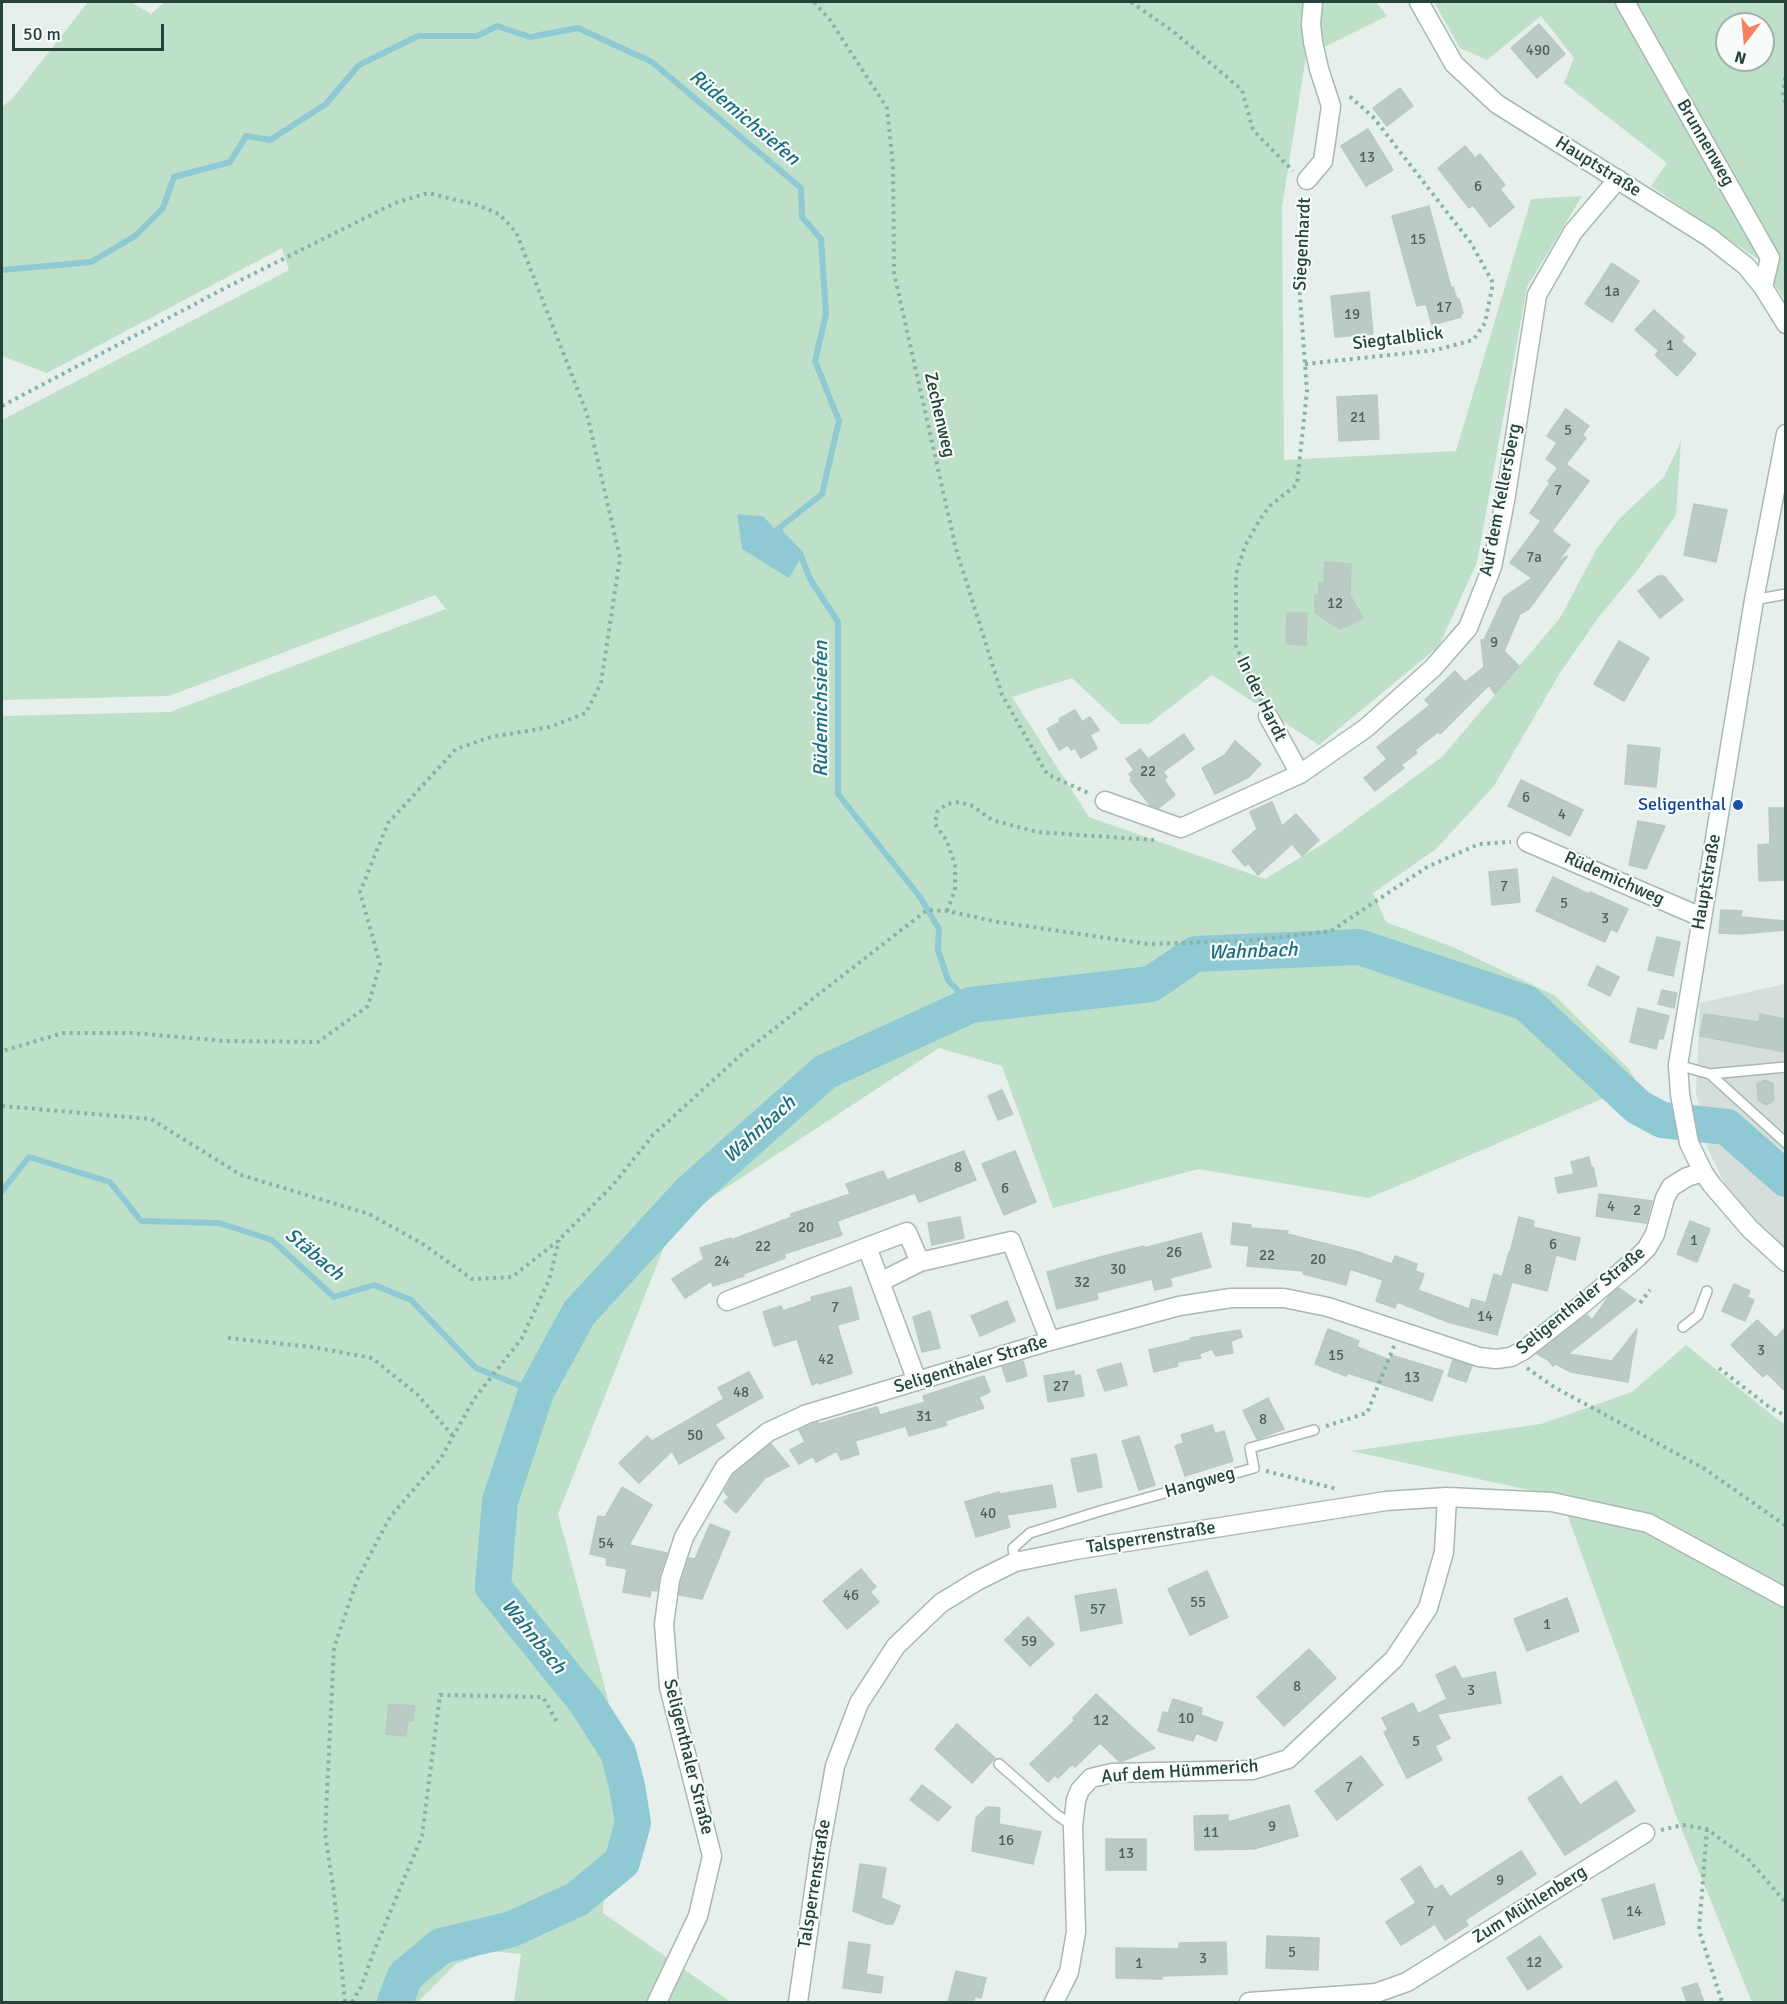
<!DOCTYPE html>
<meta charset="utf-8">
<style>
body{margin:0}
#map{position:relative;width:1787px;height:2004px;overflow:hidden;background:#e6efeb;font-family:Signika,sans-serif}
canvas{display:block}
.frame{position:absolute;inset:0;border:3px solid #24423a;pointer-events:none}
.north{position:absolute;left:1715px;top:12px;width:60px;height:60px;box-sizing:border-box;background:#f7fbf9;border:2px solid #a3b1ad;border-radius:50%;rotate:196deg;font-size:16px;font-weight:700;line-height:24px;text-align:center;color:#24423a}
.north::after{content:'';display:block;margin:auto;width:21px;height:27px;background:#f4845f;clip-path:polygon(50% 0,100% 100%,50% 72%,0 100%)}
.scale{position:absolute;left:12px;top:24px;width:152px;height:27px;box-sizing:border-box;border:3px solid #24423a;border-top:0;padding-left:8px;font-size:18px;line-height:21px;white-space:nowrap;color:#24423a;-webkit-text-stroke:4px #f7fbf9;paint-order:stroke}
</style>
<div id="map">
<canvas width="1787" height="2004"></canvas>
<div class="frame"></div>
<div class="north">N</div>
<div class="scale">50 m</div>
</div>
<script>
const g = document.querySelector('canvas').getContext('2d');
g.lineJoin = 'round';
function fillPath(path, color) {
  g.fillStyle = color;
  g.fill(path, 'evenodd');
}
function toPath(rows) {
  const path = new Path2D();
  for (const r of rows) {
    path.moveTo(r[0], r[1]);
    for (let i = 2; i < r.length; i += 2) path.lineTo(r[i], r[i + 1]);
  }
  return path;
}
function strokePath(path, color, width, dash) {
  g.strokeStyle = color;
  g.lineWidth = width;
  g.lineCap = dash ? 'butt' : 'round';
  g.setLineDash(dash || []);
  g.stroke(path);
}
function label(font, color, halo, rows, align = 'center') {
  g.font = font + ' Signika,sans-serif';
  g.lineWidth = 4.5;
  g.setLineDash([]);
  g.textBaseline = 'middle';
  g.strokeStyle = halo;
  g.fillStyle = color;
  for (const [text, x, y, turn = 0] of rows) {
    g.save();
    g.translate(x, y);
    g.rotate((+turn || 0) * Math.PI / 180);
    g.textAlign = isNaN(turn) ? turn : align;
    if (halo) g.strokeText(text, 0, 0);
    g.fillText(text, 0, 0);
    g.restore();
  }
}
fillPath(toPath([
 [1785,984,1785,1249,1758,1224,1726,1187,1708,1149,1696,1092,1700,1003]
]), '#d4dfda');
fillPath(toPath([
 [88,2,131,2,151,14,165,2,1376,2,1387,16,1306,56,1282,207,1284,460,1456,451,1531,199,1582,196,1527,287,1477,562,1439,646,1319,745,1212,675,1149,724,1121,724,1072,678,1012,697,1089,817,1265,879,1326,842,1442,757,1560,618,1596,550,1619,519,1664,477,1681,441,1676,515,1637,571,1598,618,1560,673,1494,786,1436,849,1373,893,1386,922,1453,947,1554,995,1629,1069,1650,1107,1616,1093,1369,1198,1198,1169,1053,1208,1002,1066,939,1048,674,1222,558,1514,608,1699,620,1811,605,1874,603,1913,731,2002,514,2002,521,1954,488,1951,456,1964,418,2002,2,2002,2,716,170,712,446,609,435,595,169,696,2,700,2,420,289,270,282,248,47,373,2,356,2,107,12,99],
 [737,514,763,516,774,528,804,553,800,560],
 [1434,2,1785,2,1785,300,1758,259,1651,186,1667,163,1564,83,1574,58,1541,16,1487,60,1460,48],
 [1727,24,1763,24,1763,60,1727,60],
 [1686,1345,1777,1419,1785,1424,1785,2002,1752,2002,1677,1818,1561,1497,1351,1451,1541,1424,1632,1392]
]), '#bfe0c8');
fillPath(toPath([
 [737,514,763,516,774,528,781,529,804,553,789,578,742,549]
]), '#8ec9d4');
strokePath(toPath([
 [2,270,91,262,135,236,163,208,174,177,230,162,246,136,270,140,326,104,359,65,418,36,477,36,497,26,530,37,578,28,652,62,801,188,802,217,821,239,826,314,815,361,839,421,822,494,778,529,782,535],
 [797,551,802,558,810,579,838,622,838,794,920,897,939,929,938,950,948,980,971,1005],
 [2,1191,29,1157,110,1182,141,1221,219,1223,272,1240,334,1297,374,1285,411,1300,476,1368,536,1392]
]), '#8ec9d4', 6);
strokePath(toPath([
 [395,2002,405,1976,441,1946,512,1929,577,1899,622,1862,633,1823,627,1786,618,1752,586,1702,493,1587,500,1501,536,1392,579,1313,690,1192,825,1072,971,1005,1151,984,1195,954,1359,947,1526,1003,1638,1107,1662,1120,1727,1127,1786,1179]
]), '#8ec9d4', 36);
const building = toPath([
 [1539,24,1565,54,1537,78,1511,48,1539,24],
 [1400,88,1413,106,1387,126,1373,108,1400,88],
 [1368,129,1393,170,1366,186,1341,146,1368,129],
 [1465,146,1475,158,1480,154,1505,185,1500,189,1514,207,1490,227,1473,205,1469,208,1438,168,1465,146],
 [1429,206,1451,288,1453,287,1457,299,1459,299,1463,313,1461,314,1461,317,1432,325,1426,304,1417,306,1392,216,1429,206],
 [1612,263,1639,281,1612,322,1585,304,1612,263],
 [1369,292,1373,334,1335,337,1331,296,1369,292],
 [1654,310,1684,337,1681,341,1696,354,1677,376,1655,355,1659,351,1635,330,1654,310],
 [1377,395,1379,439,1339,441,1337,397,1377,395],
 [1566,409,1589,426,1582,435,1586,438,1566,464,1589,481,1552,531,1570,545,1557,562,1566,556,1567,557,1529,609,1520,614,1504,651,1519,666,1495,694,1489,685,1440,734,1438,732,1415,750,1417,753,1401,765,1404,768,1375,791,1364,778,1387,759,1377,747,1430,705,1425,700,1455,671,1465,682,1484,667,1481,640,1484,640,1504,597,1532,578,1510,563,1541,521,1530,513,1550,483,1548,481,1558,468,1546,459,1557,443,1547,436,1566,409],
 [1694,504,1727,510,1716,562,1684,555,1694,504],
 [1325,562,1351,564,1350,595,1363,618,1340,629,1315,613,1315,595,1319,595,1319,583,1324,583,1325,562],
 [1658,576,1664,576,1683,600,1660,618,1638,591,1658,576],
 [1287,613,1307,613,1306,645,1286,644,1287,613],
 [1619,641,1649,658,1624,701,1594,684,1619,641],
 [1075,710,1082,722,1090,717,1099,730,1090,735,1097,748,1081,758,1075,748,1071,750,1068,745,1059,750,1047,729,1060,722,1059,719,1075,710],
 [1184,734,1194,749,1163,772,1167,777,1164,780,1175,795,1159,808,1150,805,1130,780,1132,778,1129,774,1134,770,1126,759,1140,749,1148,759,1184,734],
 [1235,741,1261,764,1249,777,1215,794,1202,768,1225,755,1235,741],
 [1628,745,1660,748,1656,787,1625,784,1628,745],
 [1521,780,1583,810,1570,836,1508,806,1521,780],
 [1272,802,1282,826,1296,814,1319,840,1302,856,1292,844,1258,875,1248,863,1245,866,1232,851,1257,829,1250,812,1272,802],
 [1769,808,1785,808,1785,880,1759,881,1758,845,1770,844,1769,808],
 [1638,821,1665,826,1646,869,1629,865,1638,821],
 [1517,869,1520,902,1492,905,1489,872,1517,869],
 [1553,877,1589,894,1590,892,1628,909,1617,932,1611,929,1605,942,1536,911,1553,877],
 [1721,910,1742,911,1741,917,1785,921,1785,930,1740,934,1719,933,1721,910],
 [1657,937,1680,942,1673,976,1648,970,1657,937],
 [1597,966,1619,977,1610,996,1588,985,1597,966],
 [1662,990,1677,993,1674,1008,1658,1004,1662,990],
 [1638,1008,1669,1016,1663,1039,1659,1038,1656,1049,1630,1042,1638,1008],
 [1704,1014,1759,1022,1760,1014,1785,1019,1785,1052,1700,1036,1704,1014],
 [1765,1080,1773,1084,1774,1100,1766,1105,1758,1100,1757,1084,1765,1080],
 [1002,1090,1013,1114,998,1120,988,1096,1002,1090],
 [964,1151,976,1180,919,1202,915,1193,837,1221,842,1235,784,1254,785,1258,743,1274,744,1276,713,1286,711,1281,685,1298,672,1279,704,1259,700,1248,731,1238,731,1240,792,1217,791,1214,850,1194,846,1184,883,1171,887,1180,964,1151],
 [1015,1151,1036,1202,1004,1215,982,1164,1015,1151],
 [1589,1157,1591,1167,1593,1167,1597,1186,1558,1193,1555,1178,1574,1174,1571,1162,1589,1157],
 [1599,1194,1652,1201,1646,1223,1596,1216,1599,1194],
 [960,1217,964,1238,932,1245,928,1223,960,1217],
 [1519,1217,1534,1221,1533,1227,1580,1238,1575,1260,1556,1255,1547,1291,1512,1282,1497,1335,1448,1322,1397,1302,1395,1308,1376,1301,1383,1280,1350,1269,1346,1285,1303,1274,1304,1271,1247,1266,1249,1246,1231,1244,1233,1223,1251,1225,1250,1228,1288,1231,1287,1234,1355,1251,1392,1264,1395,1256,1417,1264,1415,1271,1424,1274,1418,1290,1469,1309,1472,1299,1486,1303,1494,1274,1502,1277,1509,1252,1510,1253,1519,1217],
 [1690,1221,1710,1229,1697,1262,1677,1254,1690,1221],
 [1201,1233,1211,1267,1170,1278,1172,1286,1164,1288,1155,1290,1152,1279,1096,1293,1098,1299,1057,1309,1047,1272,1104,1256,1144,1246,1144,1248,1201,1233],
 [1734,1284,1750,1291,1747,1297,1754,1300,1745,1321,1722,1311,1734,1284],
 [851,1287,859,1319,837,1325,852,1373,819,1384,818,1382,812,1385,797,1339,774,1346,763,1312,781,1306,783,1311,812,1301,811,1297,851,1287],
 [1619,1288,1636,1300,1568,1354,1612,1361,1637,1329,1628,1382,1571,1372,1556,1364,1553,1366,1548,1360,1537,1354,1587,1315,1592,1320,1610,1295,1619,1288],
 [1007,1301,1015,1321,980,1336,971,1316,1007,1301],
 [930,1311,940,1348,922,1352,913,1317,930,1311],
 [1757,1320,1776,1338,1785,1328,1785,1391,1767,1373,1763,1377,1731,1345,1757,1320],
 [1328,1329,1359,1341,1357,1347,1390,1360,1391,1355,1443,1371,1432,1401,1348,1373,1346,1376,1315,1364,1328,1329],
 [1240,1330,1242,1337,1231,1341,1233,1353,1216,1356,1212,1349,1199,1354,1201,1358,1177,1362,1178,1366,1154,1372,1149,1350,1191,1340,1190,1338,1240,1330],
 [1453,1360,1472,1366,1466,1382,1448,1376,1453,1360],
 [1023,1361,1027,1376,1007,1382,1002,1367,1023,1361],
 [1121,1363,1127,1385,1105,1391,1097,1370,1121,1363],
 [1074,1371,1074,1376,1080,1375,1084,1396,1048,1402,1044,1376,1074,1371],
 [749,1372,763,1397,715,1424,724,1438,679,1464,672,1451,639,1483,619,1463,647,1436,652,1441,724,1399,718,1388,749,1372],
 [984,1376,990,1392,979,1397,984,1408,945,1421,947,1425,909,1436,906,1426,855,1441,859,1454,841,1460,837,1451,816,1462,813,1456,799,1464,790,1450,805,1442,799,1430,811,1425,818,1422,819,1424,877,1407,880,1415,925,1402,923,1396,984,1376],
 [1268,1398,1284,1429,1257,1439,1243,1411,1268,1398],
 [1212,1425,1215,1434,1224,1431,1233,1461,1185,1476,1175,1446,1184,1443,1181,1435,1212,1425],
 [1139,1436,1155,1485,1139,1490,1122,1441,1139,1436],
 [771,1444,789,1466,765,1478,736,1513,724,1502,729,1497,724,1492,734,1474,771,1444],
 [1096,1454,1102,1487,1078,1492,1071,1459,1096,1454],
 [1052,1485,1056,1507,1007,1515,1010,1527,976,1537,965,1502,999,1492,1000,1494,1052,1485],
 [622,1487,652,1505,629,1545,667,1553,659,1577,657,1591,651,1590,650,1597,623,1592,627,1569,606,1565,607,1558,590,1554,598,1516,605,1517,622,1487],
 [710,1524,730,1532,702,1599,679,1595,681,1583,689,1558,695,1559,710,1524],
 [861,1569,876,1587,870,1592,879,1602,847,1629,823,1601,861,1569],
 [1207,1571,1228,1617,1190,1635,1168,1589,1207,1571],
 [1116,1589,1122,1623,1081,1631,1075,1596,1116,1589],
 [1567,1598,1579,1631,1527,1651,1514,1619,1567,1598],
 [1028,1617,1054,1644,1030,1666,1005,1640,1028,1617],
 [1309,1649,1336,1678,1284,1726,1257,1697,1309,1649],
 [1455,1666,1462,1679,1495,1672,1501,1703,1437,1714,1450,1738,1435,1746,1442,1760,1407,1778,1384,1732,1388,1730,1382,1718,1413,1703,1418,1714,1447,1699,1436,1675,1455,1666],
 [1096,1694,1155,1748,1120,1762,1100,1743,1075,1767,1072,1764,1058,1778,1055,1775,1048,1782,1030,1764,1075,1720,1073,1718,1096,1694],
 [1173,1699,1202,1708,1201,1715,1223,1723,1216,1741,1196,1733,1193,1741,1158,1731,1163,1712,1168,1713,1173,1699],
 [389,1704,415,1706,413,1721,408,1721,406,1736,386,1734,389,1704],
 [957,1724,995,1758,972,1783,935,1749,957,1724],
 [1361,1756,1383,1785,1337,1820,1315,1791,1361,1756],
 [1561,1776,1580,1805,1616,1781,1635,1811,1565,1855,1528,1798,1561,1776],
 [922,1785,951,1807,938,1821,910,1800,922,1785],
 [1289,1805,1298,1836,1254,1849,1195,1850,1194,1816,1228,1815,1228,1822,1289,1805],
 [987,1807,1000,1808,999,1824,1041,1832,1033,1864,972,1851,976,1818,987,1807],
 [1106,1839,1146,1839,1146,1870,1106,1870,1106,1839],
 [1521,1851,1536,1874,1465,1920,1468,1925,1445,1940,1435,1924,1401,1945,1386,1922,1416,1903,1401,1879,1420,1866,1435,1890,1442,1885,1450,1897,1521,1851],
 [860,1864,886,1868,881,1898,900,1906,893,1924,886,1924,853,1911,860,1864],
 [1654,1884,1665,1924,1614,1939,1602,1899,1654,1884],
 [1267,1936,1319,1938,1318,1970,1266,1968,1267,1936],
 [1540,1936,1562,1967,1528,1990,1507,1958,1540,1936],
 [849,1942,870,1945,866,1974,883,1977,881,1993,843,1988,849,1942],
 [1226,1942,1227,1974,1162,1976,1162,1979,1116,1978,1116,1948,1179,1949,1179,1943,1226,1942],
 [956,1971,986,1978,981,1998,975,1996,974,2002,948,2002,956,1971],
 [1697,1983,1704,2002,1687,2002,1682,1988,1697,1983]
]);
fillPath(building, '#bbcac4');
strokePath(building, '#b8c9c2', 1.5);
const lane = toPath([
 [1754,600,1786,594],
 [1678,1065,1710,1074,1786,1143],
 [1710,1074,1786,1067],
 [1683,1327,1698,1315,1707,1291],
 [1015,1562,1013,1548,1030,1533,1100,1511,1254,1468,1250,1448,1314,1430],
 [999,1764,1057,1815,1073,1826]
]);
const street = toPath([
 [1625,2,1770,258,1763,287],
 [1307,180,1323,161,1331,106,1319,69,1313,42,1311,24,1313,2],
 [1268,716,1300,774],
 [1105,801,1181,828,1300,774,1366,728,1433,668,1468,628,1492,567,1505,501,1537,295,1573,232,1618,179],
 [1527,842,1701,917],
 [867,1247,907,1232,920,1262],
 [727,1301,867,1247,880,1282],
 [917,1381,880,1282,920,1262,1011,1241,1050,1341],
 [657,2002,698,1916,712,1856,669,1687,664,1624,670,1580,684,1537,725,1467,768,1432,807,1414,1050,1341,1179,1306,1231,1298,1284,1298,1328,1307,1479,1357,1496,1359,1511,1357,1524,1350,1579,1307,1637,1258,1647,1248,1655,1234,1665,1198,1671,1187,1687,1177,1703,1172],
 [798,2002,820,1849,835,1766,859,1703,896,1646,941,1603,977,1581,1015,1562,1075,1550,1386,1501,1447,1497,1552,1502,1648,1523,1786,1598],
 [1054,2002,1069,1972,1076,1932,1073,1826,1076,1800,1080,1790,1091,1778,1112,1773,1253,1770,1288,1759,1394,1659,1428,1608,1444,1552,1447,1497],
 [1249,2002,1376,1993,1407,1982,1645,1833]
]);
const secondary = toPath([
 [1419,2,1454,64,1497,104,1709,237,1746,266,1763,287,1786,324],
 [1786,434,1754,600,1678,1065,1680,1094,1689,1143,1703,1172,1712,1185,1750,1229,1786,1262]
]);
strokePath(lane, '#a8b8b2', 12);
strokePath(street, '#a8b8b2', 21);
strokePath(secondary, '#a4bbb3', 21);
strokePath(toPath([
 [814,2,830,20,887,108,893,165,894,273,956,549,1002,695,1047,774,1088,793],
 [1131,2,1174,32,1242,90,1253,130,1293,171],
 [1786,70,1783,97,1786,103],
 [1305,364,1436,350,1473,340,1485,323,1493,283,1471,243,1373,117,1347,94],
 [2,406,227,287,395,203,428,193,477,205,499,214,516,232,587,414,620,558,601,683,586,713,550,727,491,737,456,749,388,823,360,892,380,964,368,1006,318,1042,226,1041,132,1033,63,1033,2,1051],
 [1262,702,1236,646,1236,574,1245,546,1260,519,1270,506,1297,484,1307,391,1299,284,1306,198],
 [947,911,955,890,955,865,947,841,935,824,937,812,947,804,959,802,973,806,992,820,1037,832,1154,840],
 [2,1106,151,1119,241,1175,369,1214,423,1244,472,1279,512,1277,559,1240,612,1186,653,1135,743,1053,927,910,947,911,998,922,1148,944,1247,941,1331,931,1427,867,1479,844,1511,842],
 [1640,1303,1650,1290],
 [228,1338,312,1347,372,1358,418,1395,453,1436],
 [1527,1368,1554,1387,1705,1469,1786,1526],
 [1719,1368,1769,1407,1786,1416],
 [1326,1426,1367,1413,1394,1346],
 [1266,1471,1337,1489],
 [1707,1829,1699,1930,1722,2002],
 [1661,1830,1683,1825,1707,1829,1749,1860,1786,1903],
 [345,2002,334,1893,325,1833,334,1648,357,1580,390,1517,441,1458,474,1399,522,1338,549,1280,559,1240],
 [352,2002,361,1987,374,1951,422,1836,440,1695,543,1697,558,1724]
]), '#86b3a5', 4, [3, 4.5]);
strokePath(lane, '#fff', 9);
strokePath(street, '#fff', 18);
strokePath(secondary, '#fff', 18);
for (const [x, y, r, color] of [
 [1738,805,6,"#1a4fb4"]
]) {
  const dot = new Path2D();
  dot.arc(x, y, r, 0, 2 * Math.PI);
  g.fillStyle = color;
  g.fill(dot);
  strokePath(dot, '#f7fbf9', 2);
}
label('15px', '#4a645c', null, [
 ["490",1538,51],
 ["13",1367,158],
 ["6",1478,187],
 ["15",1418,240],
 ["1a",1612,292],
 ["17",1444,308],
 ["19",1352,315],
 ["1",1670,346],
 ["21",1358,418],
 ["5",1568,431],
 ["7",1558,491],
 ["7a",1534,558],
 ["12",1335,604],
 ["9",1494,643],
 ["22",1148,772],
 ["6",1526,798],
 ["4",1562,815],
 ["7",1504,887],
 ["5",1564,904],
 ["3",1605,919],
 ["8",958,1168],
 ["6",1005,1189],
 ["4",1611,1207],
 ["2",1637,1211],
 ["20",806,1228],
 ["1",1694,1241],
 ["6",1553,1245],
 ["22",763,1247],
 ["26",1174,1253],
 ["22",1267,1256],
 ["20",1318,1260],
 ["24",722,1262],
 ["30",1118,1270],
 ["8",1528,1270],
 ["32",1082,1283],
 ["7",835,1308],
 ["14",1485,1317],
 ["3",1761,1351],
 ["15",1336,1356],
 ["42",826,1360],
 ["13",1412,1378],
 ["27",1061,1387],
 ["48",741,1393],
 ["31",924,1417],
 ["8",1263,1420],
 ["50",695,1436],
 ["40",988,1514],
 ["54",606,1544],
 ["46",851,1596],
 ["55",1198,1603],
 ["57",1098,1610],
 ["1",1547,1625],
 ["59",1029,1642],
 ["8",1297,1687],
 ["3",1471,1691],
 ["10",1186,1719],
 ["12",1101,1721],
 ["5",1416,1742],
 ["7",1349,1788],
 ["9",1272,1827],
 ["11",1211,1833],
 ["16",1006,1841],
 ["13",1126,1854],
 ["9",1500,1881],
 ["7",1430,1912],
 ["14",1634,1912],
 ["5",1292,1953],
 ["3",1203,1959],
 ["12",1534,1963],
 ["1",1139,1964]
]);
label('18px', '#24423a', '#f7fbf9', [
 ["Brunnenweg",1705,143,60],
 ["Hauptstraße",1598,167,32],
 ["Siegenhardt",1303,244,-87],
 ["Siegtalblick",1398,339,-7],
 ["Zechenweg",939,415,77],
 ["Auf dem Kellersberg",1501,500,-79],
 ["In der Hardt",1261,699,64],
 ["Rüdemichweg",1614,879,24],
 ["Hauptstraße",1707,882,-80],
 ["Seligenthaler Straße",1581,1301,-39],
 ["Seligenthaler Straße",971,1365,-17],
 ["Hangweg",1200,1483,-16],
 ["Talsperrenstraße",1151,1538,-9],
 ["Seligenthaler Straße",688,1757,76],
 ["Auf dem Hümmerich",1180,1772,-4],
 ["Talsperrenstraße",815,1884,-81],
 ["Zum Mühlenberg",1530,1905,-32]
]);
label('18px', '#164399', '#f7fbf9', [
 ["Seligenthal",1726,805]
], 'right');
label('italic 20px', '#1c6f80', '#f7fbf9', [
 ["Rüdemichsiefen",744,118,40],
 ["Rüdemichsiefen",822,709,-90],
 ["Wahnbach",1253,952,-2],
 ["Wahnbach",760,1130,-42],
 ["Stäbach",314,1255,40],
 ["Wahnbach",533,1637,51]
]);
</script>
